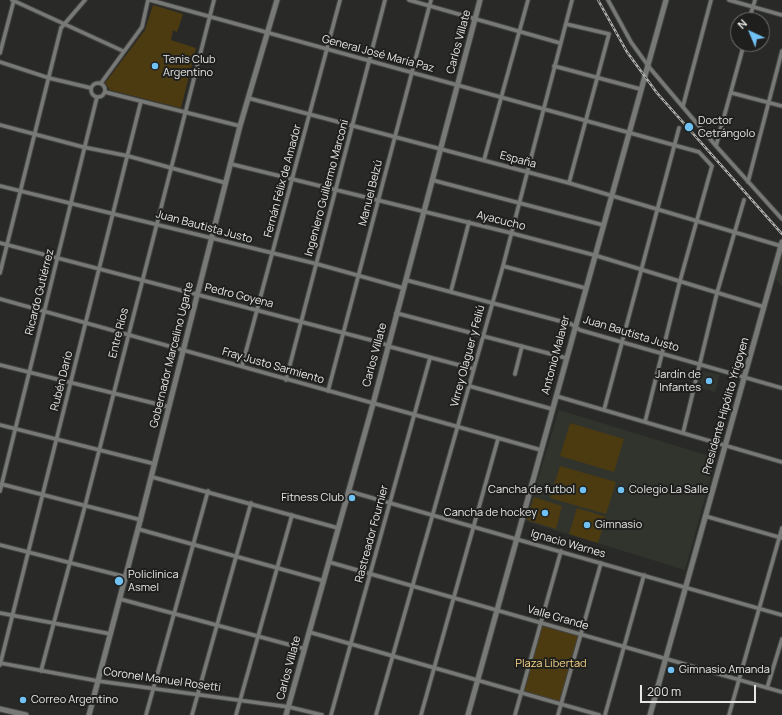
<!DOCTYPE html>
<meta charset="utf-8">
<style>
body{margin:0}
#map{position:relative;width:782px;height:715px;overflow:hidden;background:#292a27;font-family:Manrope,sans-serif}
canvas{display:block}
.north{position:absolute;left:730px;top:12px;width:40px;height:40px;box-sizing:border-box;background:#1f201e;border:1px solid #6f706e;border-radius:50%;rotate:316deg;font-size:11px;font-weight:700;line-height:16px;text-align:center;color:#e7e8e6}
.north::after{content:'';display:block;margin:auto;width:14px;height:18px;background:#70c1f4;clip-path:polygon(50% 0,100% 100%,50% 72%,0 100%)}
.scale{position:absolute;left:640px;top:685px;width:116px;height:18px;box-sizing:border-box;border:2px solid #e7e8e6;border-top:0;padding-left:5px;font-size:12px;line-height:14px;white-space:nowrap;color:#e7e8e6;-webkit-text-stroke:3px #1f201e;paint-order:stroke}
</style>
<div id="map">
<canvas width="782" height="715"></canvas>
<div class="north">N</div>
<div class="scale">200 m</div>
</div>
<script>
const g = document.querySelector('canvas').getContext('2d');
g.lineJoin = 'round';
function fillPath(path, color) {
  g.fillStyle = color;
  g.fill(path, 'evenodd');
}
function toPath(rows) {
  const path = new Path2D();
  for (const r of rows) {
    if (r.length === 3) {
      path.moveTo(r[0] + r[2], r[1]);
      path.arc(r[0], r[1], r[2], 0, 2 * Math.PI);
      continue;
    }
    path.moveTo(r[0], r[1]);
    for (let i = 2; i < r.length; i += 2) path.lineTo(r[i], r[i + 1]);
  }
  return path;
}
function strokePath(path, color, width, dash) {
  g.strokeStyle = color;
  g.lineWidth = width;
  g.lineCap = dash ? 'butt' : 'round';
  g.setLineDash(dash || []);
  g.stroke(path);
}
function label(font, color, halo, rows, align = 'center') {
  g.font = font + ' Manrope,sans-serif';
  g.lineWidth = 4;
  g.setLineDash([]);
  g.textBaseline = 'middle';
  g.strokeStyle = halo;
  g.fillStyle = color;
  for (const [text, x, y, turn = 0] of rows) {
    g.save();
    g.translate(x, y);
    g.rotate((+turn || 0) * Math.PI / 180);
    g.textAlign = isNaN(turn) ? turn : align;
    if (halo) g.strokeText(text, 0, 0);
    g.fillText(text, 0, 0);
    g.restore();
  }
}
fillPath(toPath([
 [782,252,782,286,776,279],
 [704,371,720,375,715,392,698,387,702,372],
 [559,410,716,458,685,570,525,521]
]), '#30342c');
fillPath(toPath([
 [153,5,183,14,177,32,173,30,171,40,196,48,181,108,110,90,105,83,145,30],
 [570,423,624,439,614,472,560,456],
 [560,466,616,482,606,514,550,498],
 [534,497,562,506,556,529,527,520],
 [577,508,606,517,598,543,569,534],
 [542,626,579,636,560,702,523,691]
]), '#4c3a11');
const street = toPath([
 [12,0,123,51],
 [150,0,699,152,712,166,680,281,645,422],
 [409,0,560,43],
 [608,0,631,42,649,67,716,146,782,219],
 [729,0,782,15],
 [749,20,755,0],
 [566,24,609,34,569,183],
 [0,53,14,0],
 [0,62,49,78,91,88],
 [554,66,640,89],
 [98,90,7],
 [101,83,142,27,148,0],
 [105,92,240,126],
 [732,93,782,106],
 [248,98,569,183,781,246],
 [683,106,711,0],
 [0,125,83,147,128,156,226,183],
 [716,146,744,44],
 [484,160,528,0],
 [231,164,511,233,594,255,764,307],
 [432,180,603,225],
 [748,182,782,51],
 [0,186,317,264,403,288],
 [0,243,382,343,391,347,474,369],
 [503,266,585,288],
 [0,273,61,28,85,0],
 [406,280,571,324,580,330,782,388],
 [451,291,469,222],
 [0,299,541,450],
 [396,313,566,358],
 [0,365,169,407],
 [242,366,340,0],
 [515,374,522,346],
 [286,380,385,0],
 [469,386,552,409],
 [328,391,431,0],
 [556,396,782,462],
 [604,410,679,128],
 [0,425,155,464],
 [683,433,717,293,744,200],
 [152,477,338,528],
 [1,484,141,520],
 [0,491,97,97],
 [348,491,782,615],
 [705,516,782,538],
 [138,529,324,581],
 [0,545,126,577],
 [329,562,782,692],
 [120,599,305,649],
 [0,613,111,634],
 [309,632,599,715],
 [0,663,98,681,289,707,322,715],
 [0,665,141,101],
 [41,671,85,506,214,0],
 [767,688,782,639],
 [146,715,208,491],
 [192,715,251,503],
 [236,715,292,515],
 [331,715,430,358],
 [376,715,503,266,572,0],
 [421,715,498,439],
 [515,715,561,551],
 [558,715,601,563],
 [605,715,644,575],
 [729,715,782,528]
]);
const secondary = toPath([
 [0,709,26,715],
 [89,715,138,529,240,126,277,0],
 [286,715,373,404,480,0],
 [468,715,666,0],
 [650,715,782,242]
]);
strokePath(street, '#454643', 5.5);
strokePath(secondary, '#454643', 7);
strokePath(street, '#777976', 3.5);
strokePath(secondary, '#777976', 5);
const rail = toPath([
 [598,0,627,52,657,93,782,234]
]);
strokePath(rail, '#aeafad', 2.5);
strokePath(rail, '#1f201e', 1, [3]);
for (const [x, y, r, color] of [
 [155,66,4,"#70c1f4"],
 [689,127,5,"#70c1f4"],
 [709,381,4,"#70c1f4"],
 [583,490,4,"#70c1f4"],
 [621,490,4,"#70c1f4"],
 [352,498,4,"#70c1f4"],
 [545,513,4,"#70c1f4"],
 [587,525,4,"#70c1f4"],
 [119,581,5,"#70c1f4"],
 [671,670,4,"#70c1f4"],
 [23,700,4,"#70c1f4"]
]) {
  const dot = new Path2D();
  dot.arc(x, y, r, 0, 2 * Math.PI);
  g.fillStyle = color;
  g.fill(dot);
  strokePath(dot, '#1f201e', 1.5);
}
label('11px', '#e7e8e6', '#1f201e', [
 ["Carlos Villate",459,42,-75],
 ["General José María Paz",378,54,15],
 ["España",518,160,15],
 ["Fernán Félix de Amador",283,181,-75],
 ["Ingeniero Guillermo Marconi",327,188,-75],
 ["Manuel Belzú",371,193,-76],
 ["Ayacucho",501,221,14],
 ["Juan Bautista Justo",204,227,15],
 ["Ricardo Gutiérrez",40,292,-76],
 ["Pedro Goyena",239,296,14],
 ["Entre Ríos",119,333,-76],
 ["Juan Bautista Justo",631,334,17],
 ["Gobernador Marcelino Ugarte",172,355,-76],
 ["Carlos Villate",375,355,-75],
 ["Antonio Malaver",556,355,-75],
 ["Virrey Olaguer y Feliú",468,356,-75],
 ["Fray Justo Sarmiento",273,366,16],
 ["Rubén Darío",62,381,-76],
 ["Presidente Hipólito Yrigoyen",726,406,-74],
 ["Rastreador Fournier",372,534,-75],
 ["Ignacio Warnes",568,544,16],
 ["Valle Grande",558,618,16],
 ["Carlos Villate",289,668,-75],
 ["Coronel Manuel Rosetti",162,680,8]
]);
label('11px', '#e7e8e6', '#1f201e', [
 ["Tenis Club",163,60],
 ["Argentino",163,73],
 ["Doctor",698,121],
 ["Cetrángolo",698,134],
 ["Jardín de",701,375,"right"],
 ["Infantes",701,388,"right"],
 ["Cancha de futbol",575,490,"right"],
 ["Colegio La Salle",629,490],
 ["Fitness Club",344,498,"right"],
 ["Cancha de hockey",537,513,"right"],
 ["Gimnasio",595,525],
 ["Policlinica",128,575],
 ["Asmel",128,588],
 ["Gimnasio Amanda",679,670],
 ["Correo Argentino",31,700]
], 'left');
label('11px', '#fad487', '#1f201e', [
 ["Plaza Libertad",551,664]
]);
</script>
